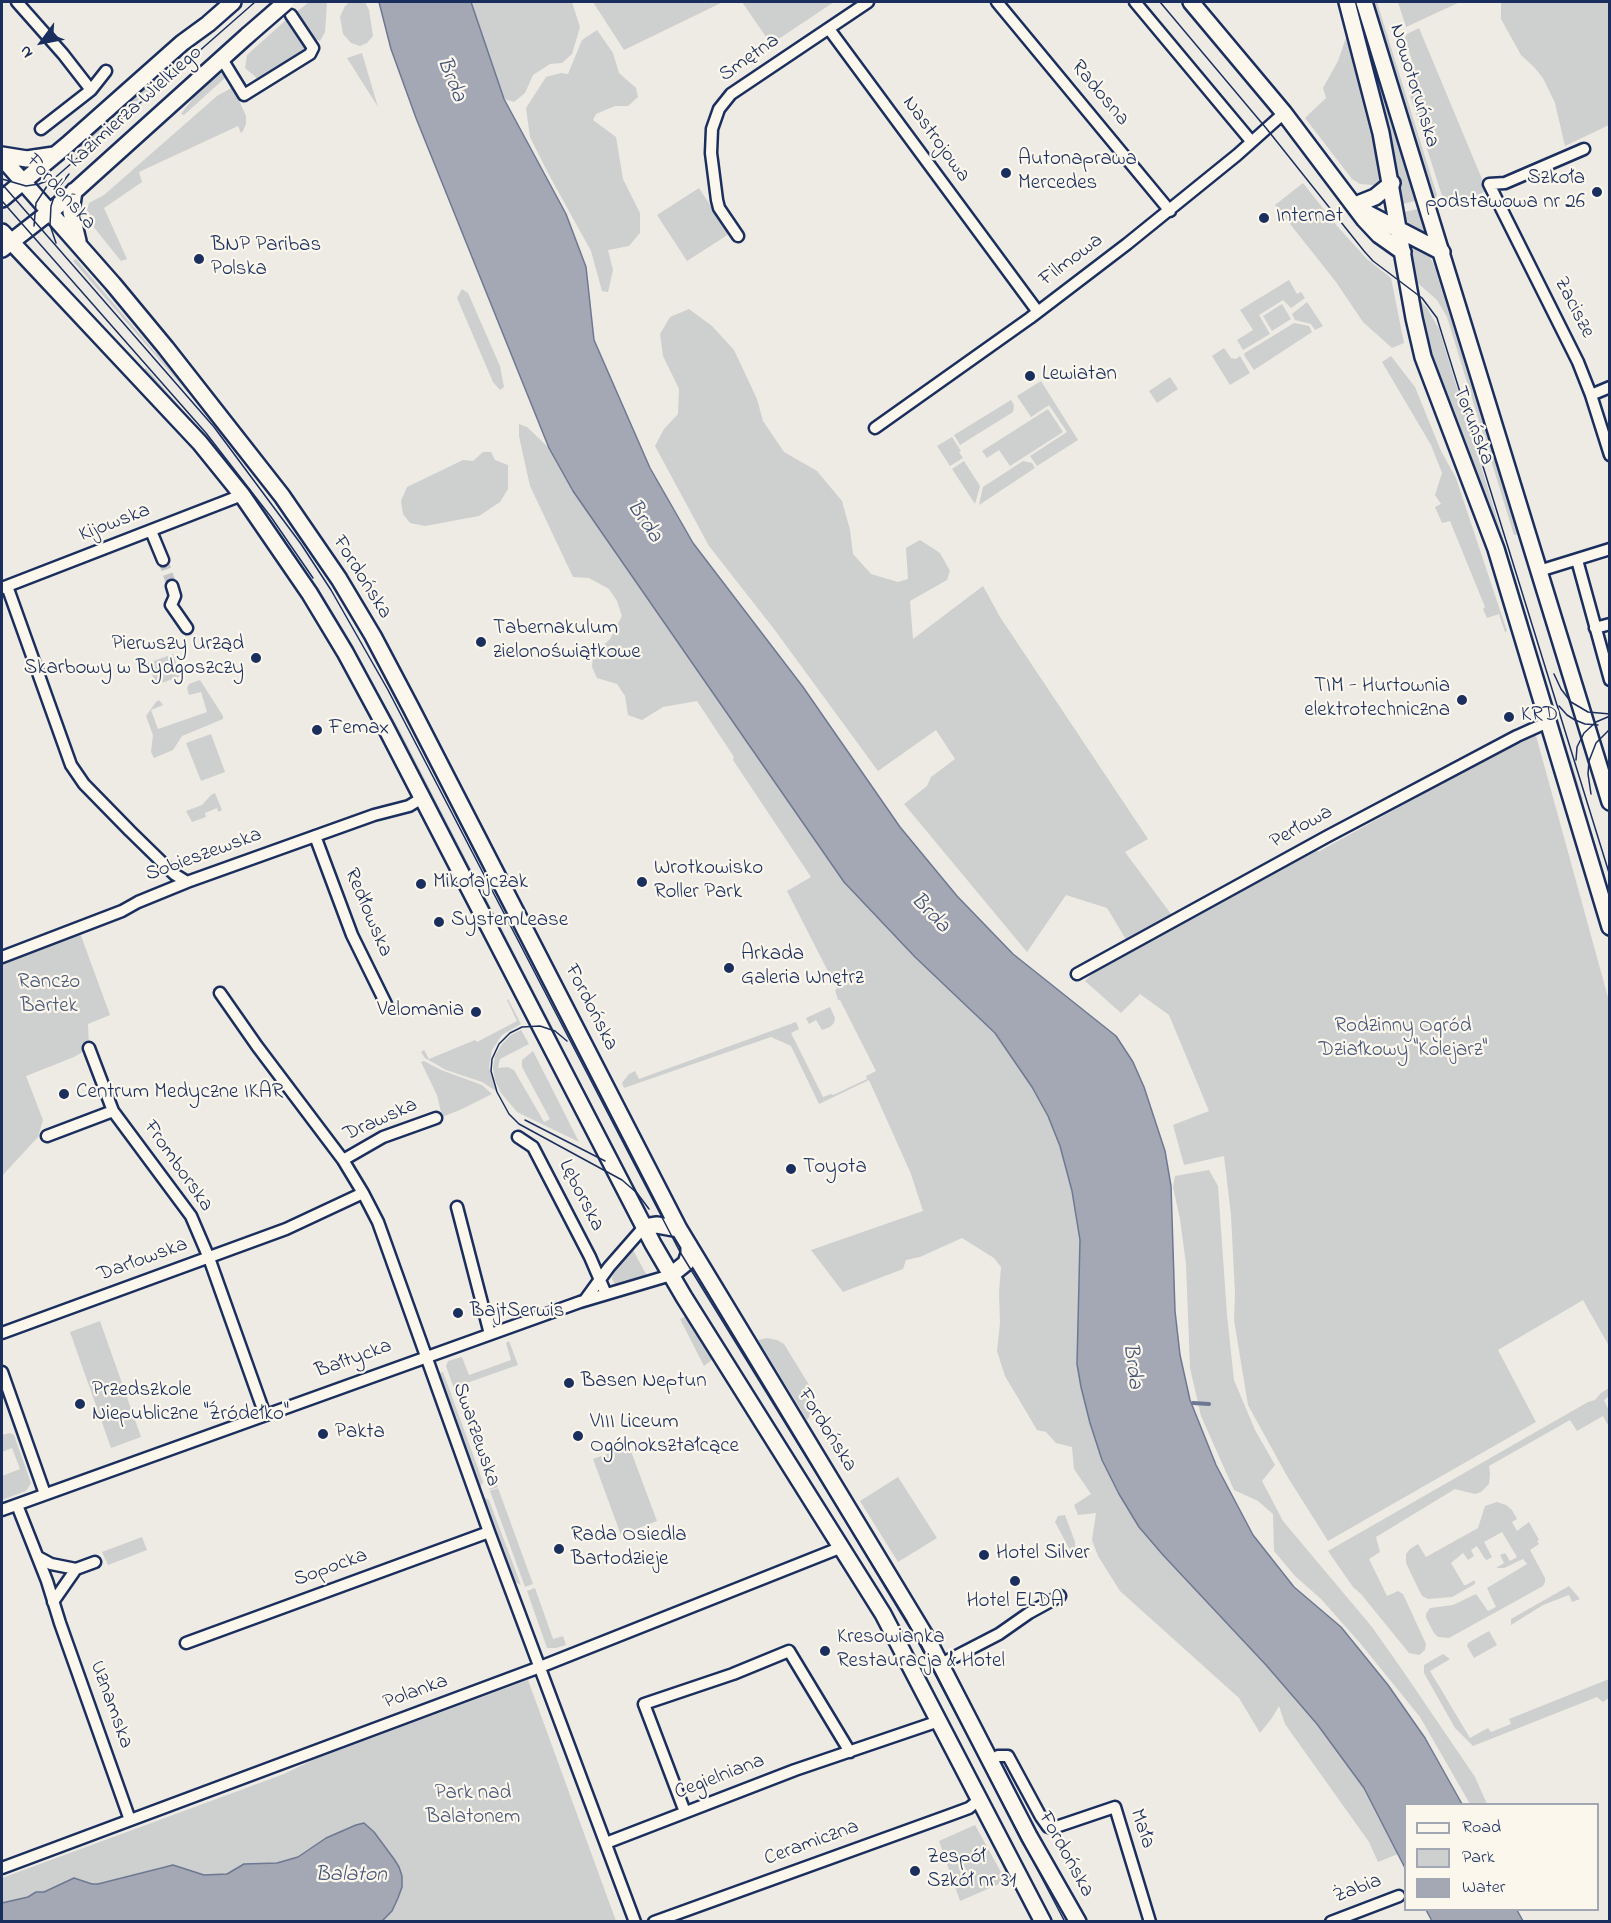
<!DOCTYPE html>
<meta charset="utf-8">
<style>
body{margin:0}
#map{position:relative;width:1611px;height:1923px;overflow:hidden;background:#eeebe4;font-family:"Indie Flower",sans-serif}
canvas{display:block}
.frame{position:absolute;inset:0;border:3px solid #1b2f5e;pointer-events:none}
.legend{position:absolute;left:1404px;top:1803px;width:195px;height:108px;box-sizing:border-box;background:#fbf7ec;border:2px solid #a1a7b3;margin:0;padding:8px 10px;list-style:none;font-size:18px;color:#1b2f5e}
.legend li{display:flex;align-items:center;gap:12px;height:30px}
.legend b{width:30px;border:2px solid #a1a7b3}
.north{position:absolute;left:12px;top:12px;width:60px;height:60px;-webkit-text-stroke:4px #fbf7ec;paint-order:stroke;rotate:238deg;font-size:16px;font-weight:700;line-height:24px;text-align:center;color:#1b2f5e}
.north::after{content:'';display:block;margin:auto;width:21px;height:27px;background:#1b2f5e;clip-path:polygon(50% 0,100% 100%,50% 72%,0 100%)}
</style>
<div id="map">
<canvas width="1611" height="1923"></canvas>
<div class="frame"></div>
<ul class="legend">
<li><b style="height:8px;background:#fbf7ec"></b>Road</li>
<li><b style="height:16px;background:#cecfcf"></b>Park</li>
<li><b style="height:16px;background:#a3a8b4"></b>Water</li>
</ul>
<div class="north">N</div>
</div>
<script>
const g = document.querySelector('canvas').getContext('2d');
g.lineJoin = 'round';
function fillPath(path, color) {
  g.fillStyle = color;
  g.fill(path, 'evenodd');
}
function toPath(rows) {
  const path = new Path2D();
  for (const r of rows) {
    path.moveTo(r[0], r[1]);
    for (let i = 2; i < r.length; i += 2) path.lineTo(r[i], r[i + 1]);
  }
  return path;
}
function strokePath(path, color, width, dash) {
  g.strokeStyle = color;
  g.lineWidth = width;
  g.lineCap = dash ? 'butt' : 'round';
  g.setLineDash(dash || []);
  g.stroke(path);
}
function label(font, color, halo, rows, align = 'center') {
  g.font = font + ' "Indie Flower",sans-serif';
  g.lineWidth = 4.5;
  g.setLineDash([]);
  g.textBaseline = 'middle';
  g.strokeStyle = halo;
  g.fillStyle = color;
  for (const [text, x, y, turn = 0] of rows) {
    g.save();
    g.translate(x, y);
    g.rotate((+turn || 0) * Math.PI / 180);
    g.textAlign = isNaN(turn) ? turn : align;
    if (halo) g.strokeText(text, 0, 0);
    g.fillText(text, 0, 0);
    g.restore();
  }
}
fillPath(toPath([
 [309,2,327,2,325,32,320,41,315,39,294,14],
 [350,2,365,2,369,10,373,36,367,43,360,46,351,43,343,34,340,17,345,6],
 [471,2,572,2,580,27,572,54,562,63,550,64,533,75,525,93,514,102,504,99],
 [593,2,723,2,624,50],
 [742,2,834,2,771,44],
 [1353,2,1357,2,1420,200,1402,204,1387,131],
 [1371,2,1377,2,1437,195,1435,198,1433,197],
 [1398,2,1460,2,1406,27],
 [1503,2,1609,2,1609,125,1565,146,1555,103,1543,78,1534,67,1521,55,1501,19,1501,3],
 [287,19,307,44,307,48,258,79,245,68,247,55],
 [1419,28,1487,191,1459,202,1443,199,1410,95,1413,64,1405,38,1407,34],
 [597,30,613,53,619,73,636,88,638,97,628,106,615,106,596,114,593,120,616,137,623,179,640,213,640,233,629,246,608,250,613,270,608,292,602,291,591,251,548,173,530,137,526,108,546,77,561,73,568,74,582,40],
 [1348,32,1383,172,1380,182,1375,188,1373,185,1360,184,1352,179,1305,118,1326,98,1323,88,1338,61],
 [362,53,378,107,347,58],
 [179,56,183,61,71,159,68,156,155,80],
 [221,74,226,77,184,115,181,114,200,89,213,77],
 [233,87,246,116,246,124,243,131,241,133,238,126,139,172,142,182,104,208,127,259,121,261,88,220,87,209,89,203,104,195,217,96],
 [1303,183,1337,226,1367,259,1391,278,1404,343,1392,348,1363,322,1336,282,1275,205],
 [699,188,729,234,687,261,657,215],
 [1422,208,1432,240,1407,229,1404,212],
 [1416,247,1427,251,1434,265,1468,374,1486,421,1521,533,1514,535,1447,317,1437,300,1413,279,1410,255,1411,251],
 [76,259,154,351,175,369,199,400,197,403,73,261],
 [1289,280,1297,294,1301,292,1305,298,1291,308,1283,300,1259,315,1270,334,1243,350,1237,340,1253,330,1240,310],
 [462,289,468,293,500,366,504,387,500,390,493,382,457,298],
 [1416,296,1427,308,1439,329,1529,623,1524,624,1492,518,1437,378,1428,352],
 [1307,302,1323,326,1315,330,1311,324,1295,320,1292,314],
 [1282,304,1291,319,1272,331,1263,316],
 [689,309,712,326,734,350,757,399,763,421,784,452,817,471,842,501,850,530,853,554,871,574,898,582,908,579,906,548,920,540,940,553,950,571,947,580,910,601,913,639,983,586,1000,617,1148,839,1125,852,1171,914,1127,941,1107,908,1066,895,1027,952,904,804,927,786,931,777,955,759,936,730,878,771,774,629,709,546,655,446,664,429,678,414,679,389,663,356,660,334,670,317],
 [1294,323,1309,326,1312,332,1254,370,1244,355,1245,353],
 [1224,348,1231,358,1236,359,1240,356,1250,373,1230,385,1212,356],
 [1391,356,1415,387,1441,451,1456,478,1507,631,1505,632,1499,614,1487,618,1483,609,1485,607,1450,521,1442,523,1435,507,1441,504,1435,495,1442,473,1431,445,1382,362],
 [146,368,215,447,252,494,282,536,334,615,400,731,553,1028,547,1026,299,565,268,518,222,459,181,410,143,371],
 [1170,377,1178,389,1157,403,1149,391],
 [1041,381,1078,440,1037,466,1030,456,1067,432,1049,405,1031,417,1017,396],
 [1011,400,1014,405,1013,412,960,445,954,435],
 [1048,409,1063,432,1010,466,999,450,987,458,982,451],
 [519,424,527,427,549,448,624,565,843,880,915,957,995,1033,1032,1087,1048,1116,1060,1146,1072,1191,1080,1240,1077,1364,1081,1387,1119,1494,1139,1527,1163,1555,1266,1665,1317,1724,1364,1788,1398,1854,1378,1862,1369,1842,1285,1724,1279,1706,1272,1718,1260,1733,1239,1698,1120,1591,1098,1556,1092,1540,1096,1513,1078,1515,1074,1505,1091,1494,1074,1469,1072,1447,1056,1443,1046,1432,1037,1430,1005,1376,997,1351,1000,1323,999,1292,1001,1267,994,1258,962,1238,920,1257,906,1260,903,1269,843,1292,811,1250,923,1211,911,1174,869,1080,819,1104,791,1046,771,1037,624,1088,622,1083,629,1074,635,1071,639,1079,796,1022,799,1029,791,1033,823,1097,831,1094,833,1095,867,1079,866,1076,876,1071,840,1000,838,1000,835,990,837,989,787,891,811,877,733,760,734,757,697,701,663,707,642,720,628,715,625,696,617,684,597,678,592,667,593,656,610,639,622,616,617,601,609,589,589,578,573,577,530,486,519,436],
 [952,437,961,451,959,452,963,458,950,466,937,446],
 [483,452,491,452,495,460,508,465,508,489,500,502,479,516,425,526,410,523,403,514,401,501,407,487,463,460,473,461],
 [964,461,980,486,975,504,952,469],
 [1023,461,1032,463,1035,468,979,505,983,487],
 [173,654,181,676,156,685,148,663],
 [1544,675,1583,799,1577,801,1540,676],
 [200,680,223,716,223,719,182,736,173,750,154,758,151,752,153,735,146,716,156,702,159,700,163,705,151,710,158,729,207,712,201,692,189,695,187,688,189,684],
 [1535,732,1609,1001,1609,1346,1583,1300,1498,1350,1536,1422,1328,1541,1287,1476,1248,1405,1234,1320,1235,1293,1231,1215,1224,1156,1184,1165,1173,1125,1209,1111,1169,1015,1140,994,1121,1013,1085,981,1103,963,1315,848,1318,852],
 [211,734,225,772,201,781,186,743],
 [215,793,222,810,218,812,217,808,205,813,206,817,192,822,186,811,202,805,211,795],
 [80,933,110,1015,88,1024,89,1048,74,1057,26,1076,43,1120,38,1137,2,1176,2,963],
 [508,999,521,1024,502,1035,492,1050,489,1067,496,1091,482,1082,446,1070,425,1058,421,1052,424,1050,429,1059,475,1040,477,1042,517,1021,507,1000],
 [830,1007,835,1018,834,1023,830,1027,822,1030,816,1020,809,1024,806,1018],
 [521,1030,529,1044,500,1059,498,1068,508,1067,514,1070,544,1122,550,1119,522,1067,522,1060,533,1051,579,1142,517,1112,501,1093,495,1080,493,1068,495,1056,502,1044,511,1035],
 [424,1061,441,1070,482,1085,492,1094,460,1110,442,1117,437,1095,421,1062],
 [1209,1170,1218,1186,1227,1315,1234,1380,1255,1430,1275,1465,1262,1481,1283,1521,1372,1627,1403,1671,1475,1777,1487,1804,1470,1804,1420,1717,1360,1643,1321,1599,1295,1576,1274,1551,1273,1514,1258,1501,1234,1490,1201,1416,1190,1368,1186,1264,1180,1219,1173,1187,1175,1176],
 [632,1248,647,1276,615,1284,612,1279,613,1274],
 [686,1316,713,1359,704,1366,680,1319],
 [100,1321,141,1437,111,1448,70,1332],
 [767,1338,777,1340,784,1344,814,1393,816,1402,814,1410,807,1420,758,1340],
 [509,1341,518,1365,461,1385,498,1487,490,1490,446,1366,448,1361,462,1357,469,1375,511,1360,506,1343],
 [443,1372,483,1482,480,1489,439,1373],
 [1609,1388,1609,1396,1604,1400,1609,1411,1609,1427,1603,1416,1577,1431,1570,1420,1489,1466,1490,1474,1489,1484,1481,1492,1475,1494,1455,1489,1376,1537,1380,1552,1369,1559,1387,1596,1398,1591,1403,1594,1426,1644,1425,1650,1419,1655,1409,1653,1361,1594,1353,1587,1328,1551,1588,1402,1595,1400,1601,1393],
 [10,1433,14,1435,31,1483,26,1491,2,1500,2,1476,20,1469,12,1448,2,1452,2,1435],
 [629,1446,657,1521,621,1535,593,1459],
 [898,1477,937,1538,898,1562,860,1501],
 [498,1488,533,1584,525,1587,490,1491],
 [483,1497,489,1500,521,1585,515,1582,513,1578],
 [1497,1502,1506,1505,1512,1510,1517,1519,1512,1522,1517,1531,1529,1522,1539,1540,1537,1541,1539,1544,1530,1550,1545,1578,1545,1582,1543,1586,1449,1638,1438,1637,1434,1633,1426,1618,1426,1614,1430,1608,1453,1605,1476,1594,1488,1611,1496,1607,1487,1588,1527,1564,1523,1559,1504,1568,1496,1568,1504,1563,1500,1555,1505,1553,1510,1561,1517,1557,1502,1532,1484,1542,1492,1557,1487,1560,1485,1559,1477,1546,1471,1550,1474,1556,1468,1560,1463,1553,1451,1563,1464,1585,1466,1585,1475,1580,1475,1584,1452,1597,1428,1599,1422,1596,1419,1590,1406,1563,1406,1554,1410,1549,1418,1544,1426,1557,1478,1528,1485,1506],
 [1065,1515,1075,1542,1075,1552,1071,1552,1055,1522,1058,1516],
 [142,1537,147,1550,108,1565,102,1552],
 [1569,1586,1580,1599,1572,1602,1569,1595,1543,1605,1511,1625,1511,1619],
 [535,1588,553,1639,563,1636,566,1645,556,1648,547,1648,527,1591],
 [1489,1631,1497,1645,1474,1658,1467,1646,1468,1643],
 [1443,1654,1450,1659,1430,1671,1470,1738,1488,1728,1491,1732,1511,1724,1509,1719,1609,1679,1609,1698,1603,1702,1597,1697,1473,1746,1455,1728,1424,1673,1424,1665],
 [528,1680,616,1921,382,1921,392,1911,402,1887,402,1876,399,1867,374,1832,342,1832,326,1838,298,1857,277,1863,245,1864,227,1874,204,1875,166,1866,98,1884,92,1884,74,1878,44,1892,36,1892,28,1897,2,1903,2,1878,284,1774,315,1759],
 [975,1825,1006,1881,960,1901,939,1841]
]), '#cecfcf');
const water = toPath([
 [379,2,471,2,504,99,566,214,586,267,594,340,650,468,693,543,803,687,900,827,957,896,1013,954,1116,1036,1133,1062,1144,1087,1165,1151,1171,1186,1175,1311,1180,1355,1190,1400,1216,1465,1253,1535,1294,1587,1341,1627,1388,1685,1425,1738,1462,1804,1406,1804,1405,1868,1364,1788,1317,1724,1266,1665,1163,1555,1139,1527,1119,1494,1102,1460,1090,1423,1081,1387,1077,1364,1080,1240,1072,1191,1060,1146,1048,1116,1032,1087,995,1033,915,957,844,882,573,491,549,448,416,118,391,49,379,2],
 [364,1823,374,1832,394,1859,399,1867,402,1876,402,1887,398,1898,392,1911,382,1921,2,1921,2,1903,28,1897,36,1892,44,1892,74,1878,92,1884,98,1884,173,1865,204,1875,227,1874,244,1864,277,1863,298,1857,326,1838,356,1825,364,1823],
 [1426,1910,1517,1910,1523,1921,1432,1921,1426,1910]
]);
fillPath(water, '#a3a8b4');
strokePath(water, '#6d7892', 1.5);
strokePath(toPath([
 [1193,1403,1209,1404]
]), '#6d7892', 4);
strokePath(toPath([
 [163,560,172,586]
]), '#c4c5c9', 10, [10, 5]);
const street = toPath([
 [17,2,63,54,91,90],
 [997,2,1170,211],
 [1135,2,1251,141],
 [829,29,1038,312],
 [222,59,244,95,310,54,313,48,291,15],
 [41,129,91,90,106,71],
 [1584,149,1505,183,1489,184,1578,362,1591,395,1610,455],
 [738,236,719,208,717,200,711,153,712,129,719,109,731,94,868,2],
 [1591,395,1610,387],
 [875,428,1030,318,1127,244,1237,155,1284,113],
 [151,531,163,560],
 [1577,560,1610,680],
 [1539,571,1610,549],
 [7,586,71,765,84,784,130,831,174,874,187,882],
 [172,586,175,596,171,605,187,628],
 [2,588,242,495],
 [1595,628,1610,624],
 [315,836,352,935,386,1004],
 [2,957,122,911,138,902,187,882,374,815,409,806,422,798],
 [1077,974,1328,836,1517,736,1548,722],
 [220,993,257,1046,343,1160,363,1193,378,1222,489,1532,635,1922],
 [89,1048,113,1111],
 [47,1136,113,1111,191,1216,209,1258,265,1415],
 [518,1137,533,1147,590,1257,606,1294],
 [343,1160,383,1137,436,1118],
 [457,1207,490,1334],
 [585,1300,609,1267,644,1227],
 [2,1333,286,1229,363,1193],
 [2,1372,45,1494],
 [17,1505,47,1581,60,1623,130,1820],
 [2,1510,580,1302,671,1275],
 [38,1557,51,1564,76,1569],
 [53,1602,76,1569,95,1562],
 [186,1643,489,1532],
 [941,1664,999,1634,1029,1613,1060,1596],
 [990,1761,998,1756,1008,1756,1041,1817,1048,1827,1053,1828,1115,1807,1150,1922],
 [685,1812,644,1704,733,1674,789,1651,850,1752],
 [606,1843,795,1770,939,1721],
 [2,1868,540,1667,842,1547],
 [654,1922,950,1815,969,1808,980,1799],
 [1331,1922,1399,1896]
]);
const secondary = toPath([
 [1191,2,1284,113,1364,219,1379,235,1403,252],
 [1347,2,1381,133,1414,318,1423,357,1496,549,1610,927],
 [1364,2,1610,802],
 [2,155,27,159,54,155],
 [2,158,113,284,166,348,282,496,339,579,373,636,411,708,679,1229,929,1642,1029,1836,1078,1922],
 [74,191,71,212,78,241],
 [2,199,67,145,182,43,208,24,233,2],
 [1355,205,1375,197,1392,183],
 [1363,211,1442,252],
 [2,232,200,443,242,495,310,594,345,652,385,726,653,1244,684,1297,883,1614,1043,1922],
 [2,249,66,199,248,35],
 [644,1227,657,1225,679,1229],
 [671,1275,686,1263,689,1254,689,1245]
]);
strokePath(street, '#1b2f5e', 15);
strokePath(secondary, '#1b2f5e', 20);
strokePath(street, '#fbf7ec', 10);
strokePath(secondary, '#fbf7ec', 15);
strokePath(toPath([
 [1160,2,1266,128,1364,251,1373,261,1422,298,1437,318,1610,876],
 [2,179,26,186,39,184,52,179],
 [2,184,214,427,301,544,331,590,388,690,680,1252,907,1621,1065,1922],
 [2,201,206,433,271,517,313,578],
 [34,226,36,203,49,183,255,2],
 [56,243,50,225,51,206,56,191,69,174],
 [1554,674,1561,689,1571,702,1588,712,1610,714],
 [1559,706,1567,715,1575,720,1585,724,1598,725],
 [1576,760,1577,747,1584,733,1596,722,1610,716],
 [1591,794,1588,774,1589,761,1596,743,1610,729],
 [567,1041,555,1031,540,1026,522,1027,510,1033,499,1044,492,1059,491,1071,497,1092,509,1114,519,1124,622,1180,637,1193,649,1209],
 [525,1120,605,1161]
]), '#1b2f5e', 1.5);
const secondaryBridge = toPath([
 [248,35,286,2]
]);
strokePath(secondaryBridge, '#1b2f5e', 20, []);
strokePath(secondaryBridge, '#fbf7ec', 15);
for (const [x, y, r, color] of [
 [1006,173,6,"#1b2f5e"],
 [1597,192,6,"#1b2f5e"],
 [1264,218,6,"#1b2f5e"],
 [199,259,6,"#1b2f5e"],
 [1030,376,6,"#1b2f5e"],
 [481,642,6,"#1b2f5e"],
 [256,658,6,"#1b2f5e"],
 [1462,700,6,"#1b2f5e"],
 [1509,717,6,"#1b2f5e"],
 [317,730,6,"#1b2f5e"],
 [642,882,6,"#1b2f5e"],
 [421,884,6,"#1b2f5e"],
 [439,922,6,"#1b2f5e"],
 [729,968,6,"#1b2f5e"],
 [476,1012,6,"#1b2f5e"],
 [64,1094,6,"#1b2f5e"],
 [791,1169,6,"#1b2f5e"],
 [458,1313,6,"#1b2f5e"],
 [569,1383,6,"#1b2f5e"],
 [80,1404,6,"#1b2f5e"],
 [323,1434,6,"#1b2f5e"],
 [578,1436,6,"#1b2f5e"],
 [559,1549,6,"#1b2f5e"],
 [984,1555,6,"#1b2f5e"],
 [1015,1581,6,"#1b2f5e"],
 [825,1651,6,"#1b2f5e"],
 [915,1871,6,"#1b2f5e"]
]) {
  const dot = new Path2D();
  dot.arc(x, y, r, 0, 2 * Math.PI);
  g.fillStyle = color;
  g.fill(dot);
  strokePath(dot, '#fbf7ec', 2);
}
label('21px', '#1b2f5e', '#fbf7ec', [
 ["Smętna",750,59,-35],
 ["Nowotoruńska",1413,86,73],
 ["Radosna",1099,94,50],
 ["Kazimierza Wielkiego",136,108,-42],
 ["Nastrojowa",935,140,54],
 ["Fordońska",60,193,48],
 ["Filmowa",1072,261,-37],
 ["Zacisze",1573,308,63],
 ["Toruńska",1472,426,69],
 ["Kijowska",115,524,-21],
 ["Fordońska",361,578,58],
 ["Perłowa",1302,828,-29],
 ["Sobieszewska",204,856,-20],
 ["Redłowska",367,913,67],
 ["Fordońska",590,1008,63],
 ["Drawska",381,1121,-24],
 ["Fromborska",177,1167,55],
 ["Lęborska",580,1196,63],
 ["Darłowska",143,1261,-20],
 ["Bałtycka",354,1360,-20],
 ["Fordońska",826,1431,58],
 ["Swarzewska",475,1435,71],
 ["Sopocka",331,1569,-20],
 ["Polanka",416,1693,-20],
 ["Uznamska",110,1705,70],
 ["Cegielniana",720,1778,-21],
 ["Mała",1141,1829,71],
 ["Ceramiczna",812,1844,-20],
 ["Fordońska",1065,1855,61],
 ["Żabia",1358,1890,-21]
]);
label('21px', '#1b2f5e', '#fbf7ec', [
 ["Autonaprawa",1018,161],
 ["Mercedes",1018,185],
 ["Szkoła",1585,180,"right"],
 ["podstawowa nr 26",1585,204,"right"],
 ["Internat",1276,218],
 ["BNP Paribas",211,247],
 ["Polska",211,271],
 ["Lewiatan",1042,376],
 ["Tabernakulum",493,630],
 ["zielonoświątkowe",493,654],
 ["Pierwszy Urząd",244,646,"right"],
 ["Skarbowy w Bydgoszczy",244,670,"right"],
 ["TIM - Hurtownia",1450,688,"right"],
 ["elektrotechniczna",1450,712,"right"],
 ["KRD",1521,717],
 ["Femax",329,730],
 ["Wrotkowisko",654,870],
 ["Roller Park",654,894],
 ["Mikołajczak",433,884],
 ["SystemLease",451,922],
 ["Arkada",741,956],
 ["Galeria Wnętrz",741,980],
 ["Velomania",464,1012,"right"],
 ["Centrum Medyczne IKAR",76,1094],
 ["Toyota",803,1169],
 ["BajtSerwis",470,1313],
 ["Basen Neptun",581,1383],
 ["Przedszkole",92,1392],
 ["Niepubliczne \"Źródełko\"",92,1416],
 ["VIII Liceum",590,1424],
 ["Ogólnokształcące",590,1448],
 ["Pakta",335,1434],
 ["Rada Osiedla",571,1537],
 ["Bartodzieje",571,1561],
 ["Hotel Silver",996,1555],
 ["Hotel ELDA",1015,1603,"center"],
 ["Kresowianka",837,1639],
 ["Restauracja & Hotel",837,1663],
 ["Zespół",927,1859],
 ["Szkół nr 31",927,1883]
], 'left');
label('21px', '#48577a', '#fbf7ec', [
 ["Ranczo",49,984],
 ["Bartek",49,1008],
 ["Rodzinny Ogród",1403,1028],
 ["Działkowy \"Kolejarz\"",1403,1052],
 ["Park nad",473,1795],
 ["Balatonem",473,1819]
]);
label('italic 22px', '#445378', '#fbf7ec', [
 ["Brda",450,80,68],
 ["Brda",643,522,56],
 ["Brda",929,914,46],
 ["Brda",1131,1366,83],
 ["Balaton",351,1876]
]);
</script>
